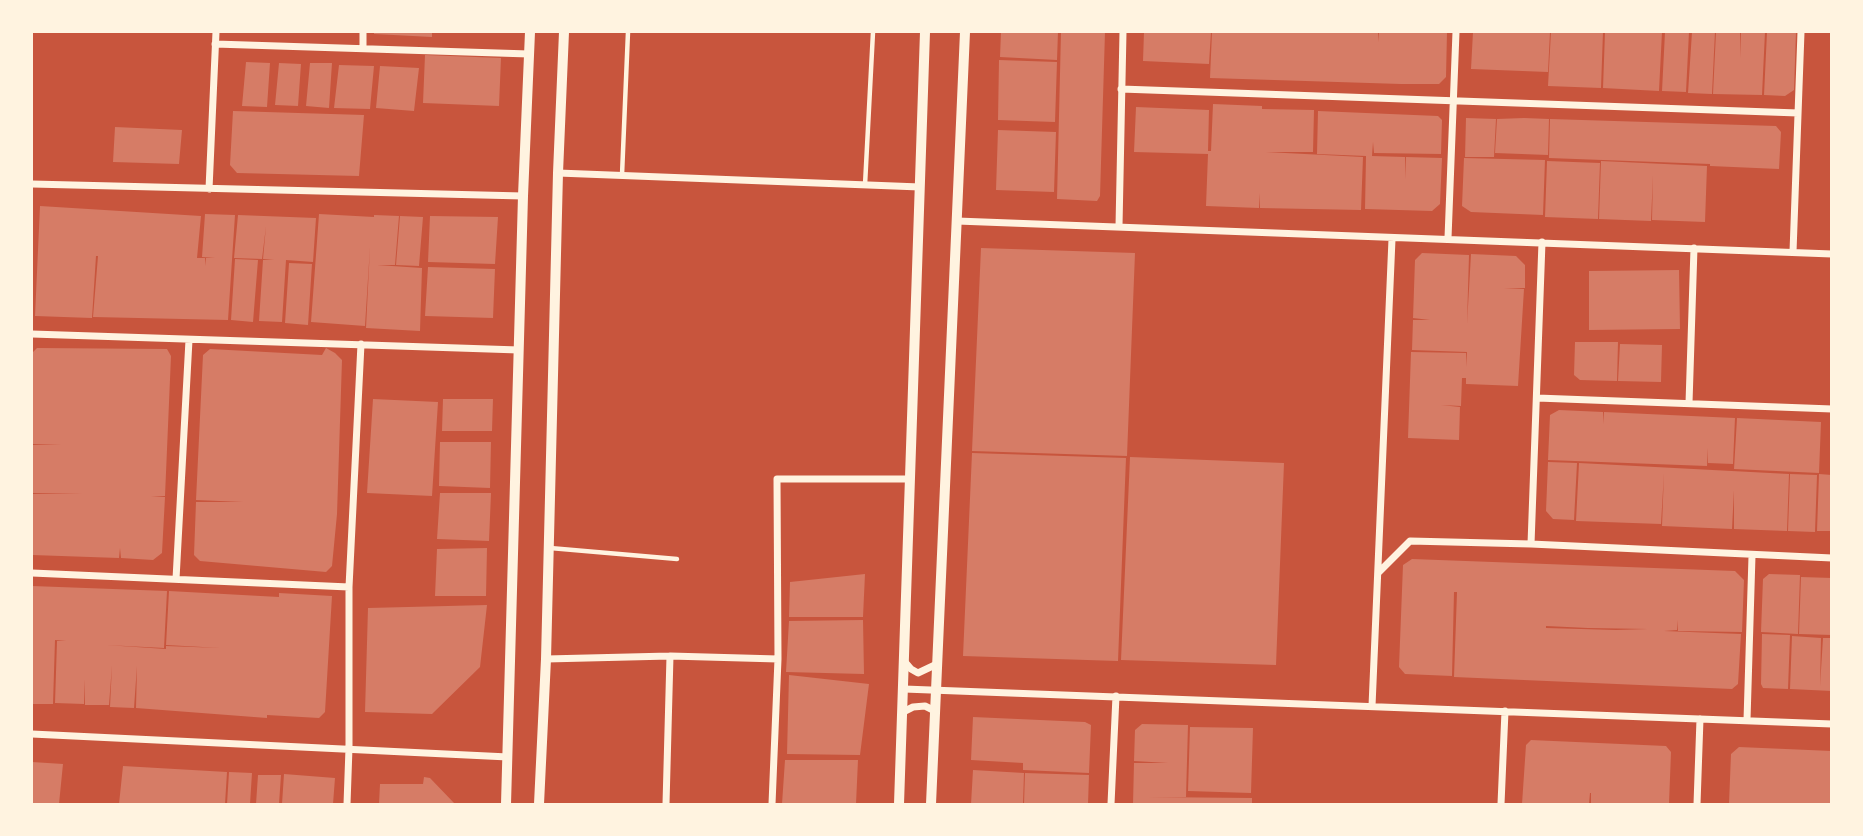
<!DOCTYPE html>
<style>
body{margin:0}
#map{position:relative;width:1863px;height:836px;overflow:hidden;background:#c8553d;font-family:"Roboto Condensed",sans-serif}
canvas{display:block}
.frame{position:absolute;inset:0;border:33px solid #fff3e0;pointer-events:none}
</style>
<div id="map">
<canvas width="1863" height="836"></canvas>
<div class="frame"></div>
</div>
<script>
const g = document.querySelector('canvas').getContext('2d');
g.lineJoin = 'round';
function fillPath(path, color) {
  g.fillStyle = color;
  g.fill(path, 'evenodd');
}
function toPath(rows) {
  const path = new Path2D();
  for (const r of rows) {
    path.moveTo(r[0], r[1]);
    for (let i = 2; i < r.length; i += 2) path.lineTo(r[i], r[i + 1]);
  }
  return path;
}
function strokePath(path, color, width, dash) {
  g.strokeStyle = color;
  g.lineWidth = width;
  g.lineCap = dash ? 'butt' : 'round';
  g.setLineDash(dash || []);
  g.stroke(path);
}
fillPath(toPath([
 [374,32,432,32,432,37,374,34],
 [1001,32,1058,32,1057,60,1000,57],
 [1061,32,1105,32,1100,196,1097,201,1057,199],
 [1144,32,1211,32,1209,64,1143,61],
 [1212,32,1378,32,1379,42,1379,32,1447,32,1446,77,1439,84,1401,84,1210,78],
 [1473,32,1550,32,1548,72,1471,69],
 [1551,32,1603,32,1601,88,1548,86],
 [1605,32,1662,32,1659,91,1603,88],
 [1665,32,1689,32,1686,92,1662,91],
 [1692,32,1715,32,1712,94,1688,93],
 [1716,32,1740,32,1740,58,1741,32,1765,32,1762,95,1713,94],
 [1767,32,1796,32,1794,90,1785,96,1764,95],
 [425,55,501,58,499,106,423,103],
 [999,60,1057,62,1055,122,998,120],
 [246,62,270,63,267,107,242,106],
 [279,63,301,64,298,106,275,105],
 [310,63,332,63,329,108,306,106],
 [339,65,374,66,370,109,334,108],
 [380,66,419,68,414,111,376,108],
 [1213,104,1262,106,1262,109,1314,110,1313,152,1266,152,1363,157,1361,210,1260,208,1259,193,1259,208,1206,206,1208,154,1134,152,1136,107,1209,110,1208,151,1211,151],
 [233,111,364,115,359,176,237,173,230,165],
 [1318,111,1438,116,1442,120,1441,154,1374,153,1373,142,1372,156,1405,157,1405,179,1406,157,1442,158,1440,204,1432,211,1365,209,1366,156,1317,154],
 [1466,118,1496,119,1494,157,1465,157],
 [1524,118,1549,119,1548,155,1495,153,1497,119],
 [1550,119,1776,126,1781,132,1779,169,1710,166,1710,164,1549,158],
 [115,127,182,130,179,164,113,162],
 [998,130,1056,132,1054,192,996,190],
 [1464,158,1545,160,1543,215,1471,212,1462,206],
 [1547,161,1600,163,1598,219,1545,217],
 [1601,161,1707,166,1705,222,1652,220,1653,175,1651,221,1599,219],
 [40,206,201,216,197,258,205,258,205,266,206,258,215,258,202,257,205,214,235,215,228,320,93,317,98,256,96,256,92,318,35,316],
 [319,214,374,217,374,215,399,216,395,265,377,265,422,268,420,331,366,328,370,247,365,326,311,322],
 [238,215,316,218,313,262,286,260,282,322,259,321,263,260,274,260,263,259,266,226,262,259,234,258],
 [400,216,423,217,419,266,396,265],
 [430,216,498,217,495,264,428,262],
 [981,248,1135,253,1127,456,972,451],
 [1422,253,1469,255,1467,324,1471,254,1516,256,1525,265,1525,288,1504,288,1524,289,1518,386,1466,384,1466,378,1462,378,1461,406,1441,405,1460,407,1459,440,1408,438,1411,352,1466,353,1466,367,1467,352,1412,350,1413,320,1430,320,1413,318,1415,260],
 [235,259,258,260,253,322,231,320],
 [289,263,312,264,308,325,285,323],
 [428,267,495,269,493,318,425,316],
 [1679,270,1680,329,1589,330,1589,271],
 [1575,342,1618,342,1617,381,1580,380,1574,375],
 [1620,344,1662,345,1661,382,1618,381],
 [37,348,167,349,171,356,165,496,151,496,165,497,162,553,153,560,121,558,120,548,119,558,32,555,32,494,82,494,32,493,32,445,61,445,32,444,32,353],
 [326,348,335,353,342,360,337,514,332,566,326,572,200,561,194,555,196,502,243,502,196,500,203,355,210,349,322,355],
 [373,399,438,402,432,496,367,493],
 [443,399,493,399,492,431,442,431],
 [1559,410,1603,412,1604,424,1604,412,1735,418,1733,464,1708,463,1708,448,1707,466,1548,460,1550,415],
 [1737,418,1821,422,1819,473,1734,469],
 [440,442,491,442,490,488,439,486],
 [972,453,1126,458,1118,661,963,656],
 [1130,457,1284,463,1276,665,1121,660],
 [1548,462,1577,463,1574,520,1553,519,1546,511],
 [1579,463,1789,474,1787,531,1734,529,1734,490,1732,529,1662,526,1664,473,1661,524,1576,521],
 [1790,474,1817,475,1815,532,1788,531],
 [1819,474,1832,475,1832,531,1817,531],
 [440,493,491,493,489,541,437,539],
 [487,548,486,596,435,596,437,549],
 [1412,559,1735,571,1744,580,1742,632,1678,631,1677,620,1677,630,1664,631,1741,634,1738,684,1732,689,1454,677,1457,592,1454,592,1452,676,1405,674,1399,667,1403,565],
 [1546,626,1588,628,1648,629,1616,630,1546,628],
 [865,574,863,617,789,617,790,582],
 [1769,574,1800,575,1798,634,1761,632,1763,579],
 [1801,577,1832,578,1832,635,1799,634],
 [32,586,167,591,164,648,106,645,166,649,166,646,221,648,166,645,169,591,279,597,279,593,332,596,325,712,319,718,267,715,267,718,136,708,137,666,134,708,110,707,112,665,109,705,85,705,85,679,84,704,55,703,57,641,66,641,55,640,53,704,32,704],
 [487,605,480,667,432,714,365,712,368,608],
 [863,620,864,674,786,672,789,621],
 [1762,634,1790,635,1788,689,1763,688,1761,684],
 [1792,636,1821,638,1820,686,1823,638,1832,638,1832,691,1790,689],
 [789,675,869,684,860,755,787,754],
 [973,717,1085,722,1091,725,1089,773,1023,770,1023,763,971,760],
 [1142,724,1188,725,1186,797,1149,797,1252,798,1252,804,1133,804,1134,763,1168,763,1134,761,1135,730],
 [1190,727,1253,728,1251,793,1188,791],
 [1531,740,1666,746,1671,752,1669,804,1591,804,1591,793,1590,793,1589,804,1522,804,1526,745],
 [1739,747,1832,751,1832,804,1729,804,1731,754],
 [785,760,858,760,856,804,782,804],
 [32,762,63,764,59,804,32,804],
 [123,766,227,772,225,804,119,804],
 [973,770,1024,773,1023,804,971,804],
 [229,772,252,773,250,804,227,804],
 [1025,773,1089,775,1088,804,1024,804],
 [284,774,335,778,333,804,282,804],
 [258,775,281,775,279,804,256,804],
 [424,777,430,778,455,804,379,804,380,784,423,784]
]), '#d67c66');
strokePath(toPath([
 [622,175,628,32],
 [865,185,873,32],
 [550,548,677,559]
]), '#fff3e0', 4.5);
strokePath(toPath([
 [215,44,529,54],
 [363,48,363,32],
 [1121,89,1798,113],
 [558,173,920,187],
 [32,184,523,196],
 [209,189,216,32],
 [957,221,1832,254],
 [1119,226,1123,32],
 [1448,238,1456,32],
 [1793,252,1801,32],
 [32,334,519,350],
 [1537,398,1832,409],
 [1689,403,1694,248],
 [1531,544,1542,242],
 [32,573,349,587],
 [1378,573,1410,541,1531,544,1832,558],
 [176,579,189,340],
 [546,659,670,656,778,659],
 [905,662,911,669,918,673,937,664],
 [904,689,1832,724],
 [1372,706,1392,239],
 [903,712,913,707,925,706,935,711],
 [1747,720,1752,556],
 [32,734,508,757],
 [347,804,349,748,349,587,361,344],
 [666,804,670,656],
 [772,804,778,659,777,479,909,479],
 [1111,804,1116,696],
 [1501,804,1505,711],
 [1697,804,1700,719]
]), '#fff3e0', 7);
strokePath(toPath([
 [506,804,523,196,530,32],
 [539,804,546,659,558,173,564,32],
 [899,804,925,32],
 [931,804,965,32]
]), '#fff3e0', 10);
</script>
